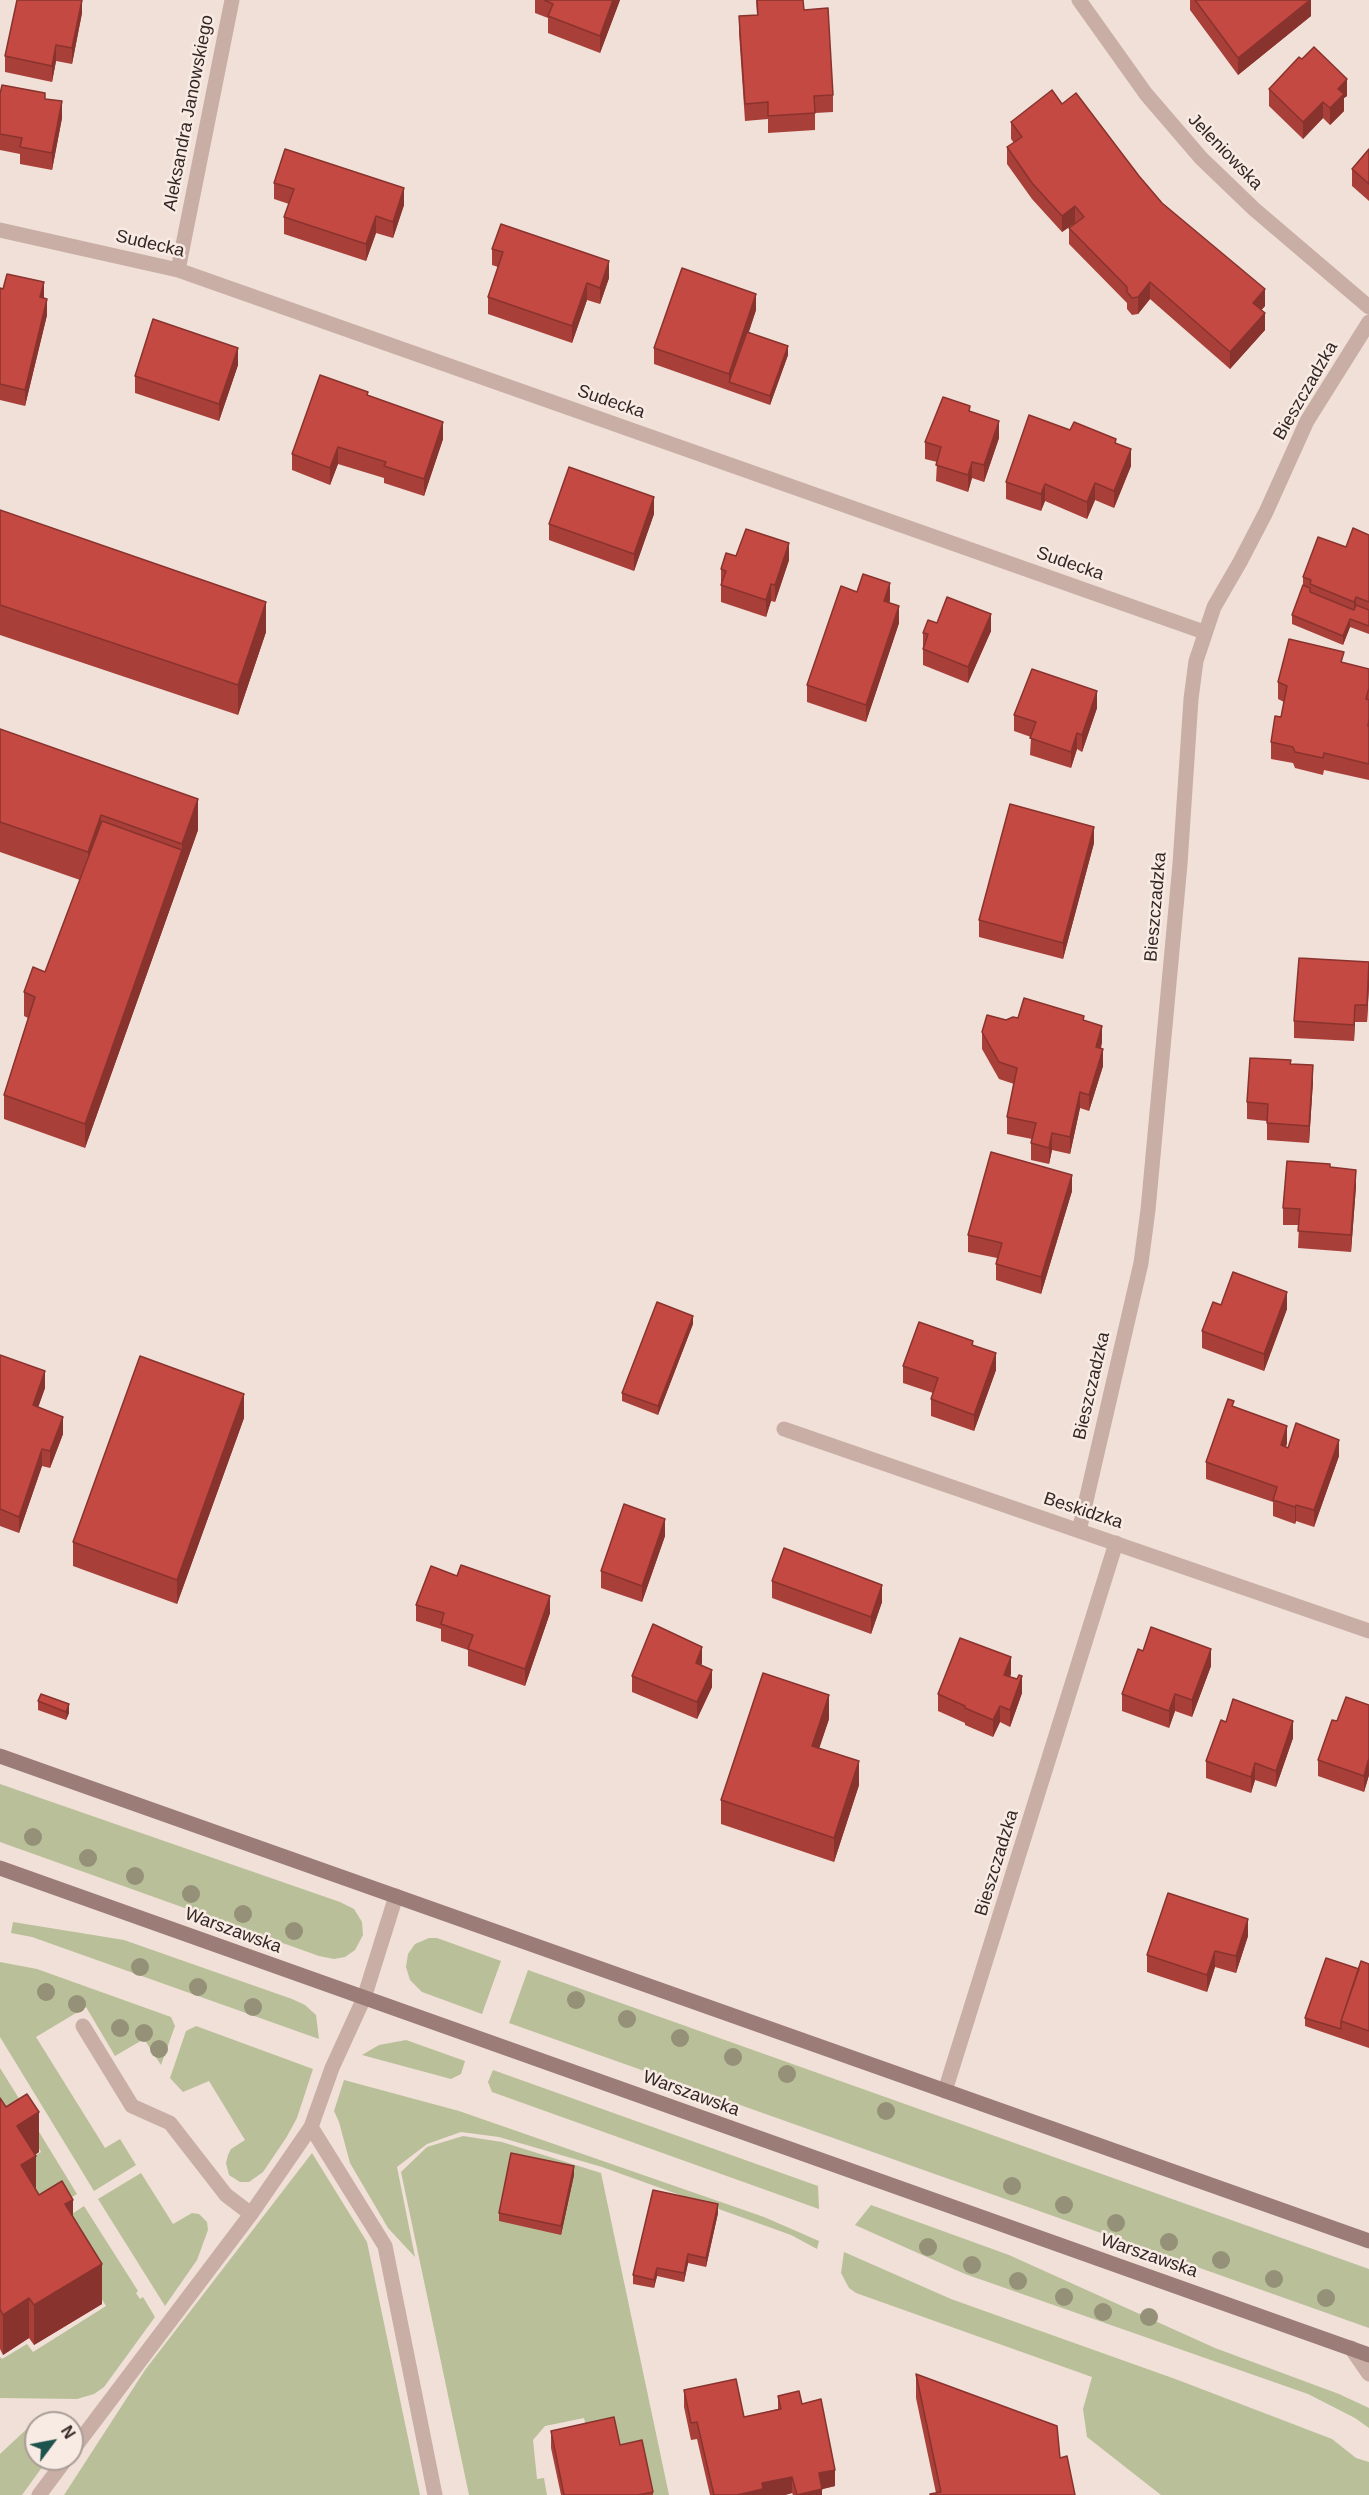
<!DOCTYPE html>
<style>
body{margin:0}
#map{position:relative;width:1369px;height:2495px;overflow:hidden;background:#f0e0d8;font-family:Arial,sans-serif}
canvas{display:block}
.north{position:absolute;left:24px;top:2411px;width:60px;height:60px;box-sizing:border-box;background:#f8ebe4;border:2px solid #a99d98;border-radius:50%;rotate:58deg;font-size:16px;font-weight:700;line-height:24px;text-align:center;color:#332726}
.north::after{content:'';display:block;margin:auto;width:21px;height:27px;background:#1c544d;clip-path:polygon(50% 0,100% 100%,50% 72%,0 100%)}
</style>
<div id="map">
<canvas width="1369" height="2495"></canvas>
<div class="north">N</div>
</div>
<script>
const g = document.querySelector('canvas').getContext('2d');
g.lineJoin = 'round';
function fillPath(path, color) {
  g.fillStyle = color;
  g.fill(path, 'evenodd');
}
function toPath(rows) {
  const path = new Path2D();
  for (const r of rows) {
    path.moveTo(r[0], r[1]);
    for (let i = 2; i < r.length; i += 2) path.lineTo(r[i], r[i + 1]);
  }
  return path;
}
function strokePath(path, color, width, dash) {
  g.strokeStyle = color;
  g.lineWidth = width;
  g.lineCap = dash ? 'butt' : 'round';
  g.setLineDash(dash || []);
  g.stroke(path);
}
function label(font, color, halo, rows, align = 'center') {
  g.font = font + ' Arial,sans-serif';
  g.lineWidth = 5;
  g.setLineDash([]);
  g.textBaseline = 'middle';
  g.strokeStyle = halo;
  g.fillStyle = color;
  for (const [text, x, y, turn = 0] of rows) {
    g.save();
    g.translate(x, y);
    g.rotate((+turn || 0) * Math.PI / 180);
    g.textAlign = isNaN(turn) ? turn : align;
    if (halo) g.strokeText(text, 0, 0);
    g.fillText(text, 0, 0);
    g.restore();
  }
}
fillPath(toPath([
 [0,1784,340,1902,354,1909,362,1922,363,1935,355,1950,345,1957,334,1959,319,1956,0,1842],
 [13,1922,124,1940,292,1999,305,2005,316,2015,319,2039,32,1937,11,1933],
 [429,1938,437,1938,501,1961,482,2014,422,1992,410,1980,406,1967,408,1954,415,1944],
 [0,1962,37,1969,171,2017,175,2026,161,2065,144,2039,115,2056,86,2007,36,2037,105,2148,120,2139,136,2165,94,2191,0,2037],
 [528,1970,1369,2269,1369,2328,509,2023],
 [196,2026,313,2069,297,2118,286,2138,263,2172,249,2182,240,2182,229,2175,226,2163,228,2155,231,2149,245,2140,209,2081,183,2092,170,2078,186,2031],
 [406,2040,465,2061,461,2074,451,2079,362,2055,379,2045],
 [0,2068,28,2113,0,2130],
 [493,2070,818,2186,819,2209,492,2092,488,2082],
 [344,2080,459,2111,764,2217,819,2241,817,2249,791,2235,602,2167,499,2137,461,2132,427,2144,397,2167,415,2257,388,2228,350,2163,339,2122,334,2111],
 [36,2127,77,2194,42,2216,18,2166,41,2152,29,2132],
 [463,2136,502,2142,601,2173,669,2495,650,2495,589,2439,584,2418,545,2426,533,2440,537,2479,544,2478,547,2495,469,2495,401,2172,427,2147],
 [312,2153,367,2242,420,2495,64,2495,145,2370],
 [141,2173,173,2224,192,2213,199,2214,207,2222,208,2230,197,2260,165,2306,98,2199],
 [871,2205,1009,2255,1215,2348,1339,2394,1369,2408,1369,2428,1355,2418,1308,2394,965,2274,855,2225],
 [84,2206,138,2291,136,2293,140,2299,143,2297,155,2317,104,2387,94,2394,77,2399,0,2398,0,2357,2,2359,27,2344,33,2352,106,2306,70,2248,63,2220],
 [844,2252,951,2299,1178,2380,1332,2439,1356,2458,1369,2462,1369,2495,1161,2495,1087,2437,1083,2409,1092,2377,856,2293,849,2288,841,2273],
 [31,2425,36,2426,36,2459,48,2459,22,2495,0,2495,0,2454]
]), '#b9bf98');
strokePath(toPath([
 [1351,2348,1369,2374]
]), '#c8aea4', 15);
strokePath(toPath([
 [1079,0,1146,94,1201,158,1254,209,1369,307],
 [0,230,178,270,1204,632],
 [178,270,232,0],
 [784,1429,1369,1631],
 [1079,1531,1141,1263,1148,1210,1180,864,1191,699,1196,661,1214,607,1240,562,1266,512,1307,421,1369,322],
 [396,1896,364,1998,332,2068,311,2127,385,2246,435,2495],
 [83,2026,132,2106,170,2123,226,2195,251,2214],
 [945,2091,1116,1543],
 [72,2451,251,2214,311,2127],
 [39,2495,66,2459]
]), '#c8aea4', 15);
strokePath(toPath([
 [0,1756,1369,2241],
 [0,1868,1369,2355]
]), '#9b7c76', 15);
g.fillStyle = '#959178';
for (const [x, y] of [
 [33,1837],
 [88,1858],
 [135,1876],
 [191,1894],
 [243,1914],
 [294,1931],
 [140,1967],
 [198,1987],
 [46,1992],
 [576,2000],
 [77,2004],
 [253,2007],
 [627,2019],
 [120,2028],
 [144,2033],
 [680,2038],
 [159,2049],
 [733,2057],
 [787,2074],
 [886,2111],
 [1012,2186],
 [1064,2205],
 [1116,2223],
 [1169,2242],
 [928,2247],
 [1221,2260],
 [972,2265],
 [1274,2279],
 [1018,2281],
 [1064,2297],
 [1326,2298],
 [1103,2312],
 [1149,2317]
]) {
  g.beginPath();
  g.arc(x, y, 9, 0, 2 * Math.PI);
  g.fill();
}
fillPath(toPath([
 [82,0,82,13,72,64,56,61,52,82,5,72,5,56],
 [535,0,620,0,600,53,548,33,548,18,535,13],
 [756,0,804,10,833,95,833,112,815,113,815,130,768,133,768,119,745,121,739,33,739,16,757,15],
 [1190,0,1311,0,1311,16,1238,75,1190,10],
 [1269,89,1347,96,1344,98,1344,111,1330,125,1323,118,1303,139,1269,106],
 [0,94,45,99,62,118,52,170,20,164,20,154,0,150],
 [1062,104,1139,176,1162,203,1265,306,1261,310,1265,330,1230,369,1150,299,1138,314,1132,315,1127,309,1127,303,1069,244,1069,228,1075,223,1062,232,1032,199,1007,164,1007,147,1014,143,1011,139,1011,122],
 [1369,149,1369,201,1352,186,1352,169],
 [274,183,404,205,393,238,376,233,366,261,284,234,284,217,289,204,274,199],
 [492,249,609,278,600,304,587,300,572,343,488,314,488,297,498,267,492,265],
 [0,288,44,298,47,315,25,406,0,400],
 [756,310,749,332,788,355,770,405,654,364,654,348],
 [238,365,219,421,135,393,135,376],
 [368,396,443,439,424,496,384,483,384,478,338,464,330,485,292,470,292,454],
 [970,411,999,438,984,482,972,478,968,492,936,481,937,462,925,459,925,442],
 [1070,430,1116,443,1131,466,1114,508,1095,500,1087,519,1045,501,1041,511,1006,499,1006,482],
 [0,510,266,632,238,715,0,635],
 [654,514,634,571,549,540,549,524],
 [1369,535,1369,634,1350,627,1343,645,1292,624,1292,615,1303,585,1303,577,1346,547],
 [736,556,789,560,775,602,771,601,766,617,721,602,721,569],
 [857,592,890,600,889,603,899,623,866,722,807,702,807,685],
 [937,623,991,631,968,683,923,665,923,633],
 [1344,663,1369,669,1369,780,1324,770,1323,775,1295,768,1293,763,1271,759,1271,742,1281,717,1284,702,1278,699,1278,682],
 [1097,708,1082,752,1077,749,1071,768,1030,755,1031,737,1014,731,1014,715],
 [0,729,198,830,85,1148,4,1119,4,1095,28,1018,24,1016,24,992,45,972,80,880,0,852],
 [1094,843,1063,959,979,937,979,920],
 [1369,962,1369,984,1367,1022,1355,1022,1354,1041,1294,1038,1294,1021],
 [1018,1018,1084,1020,1102,1042,1101,1049,1103,1066,1089,1111,1080,1108,1070,1154,1052,1150,1049,1164,1031,1160,1031,1143,1032,1139,1007,1134,1007,1117,1014,1084,999,1079,982,1049,982,1032,1006,1020],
 [1291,1064,1313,1081,1309,1143,1267,1140,1267,1121,1247,1119,1247,1102],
 [1330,1167,1356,1186,1351,1252,1298,1248,1299,1225,1283,1225,1283,1208],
 [1072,1191,1041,1294,996,1280,996,1264,997,1258,968,1252,968,1235],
 [1221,1305,1287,1309,1264,1371,1202,1348,1202,1331],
 [693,1324,658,1415,622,1401,622,1393],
 [973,1345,996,1370,974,1431,931,1416,931,1399,933,1393,903,1383,903,1366],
 [0,1355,45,1388,38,1407,63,1434,50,1468,42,1466,19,1533,0,1526],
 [1234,1407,1287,1443,1286,1447,1339,1456,1314,1527,1296,1521,1295,1524,1273,1516,1273,1502,1206,1479,1206,1462],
 [244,1418,177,1604,73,1566,73,1542],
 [665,1536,642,1602,601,1588,601,1571],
 [457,1576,550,1613,525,1686,468,1666,468,1650,441,1641,441,1629,416,1621,416,1605],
 [772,1581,882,1602,871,1634,772,1598],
 [702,1663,701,1666,712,1687,697,1719,632,1692,632,1676],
 [1211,1666,1192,1717,1175,1711,1169,1728,1122,1711,1122,1694],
 [1011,1674,1010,1677,1022,1693,1010,1727,1000,1722,993,1737,965,1725,965,1723,938,1711,938,1694],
 [38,1701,69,1713,66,1720,38,1710],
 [1369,1705,1369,1775,1364,1792,1318,1776,1318,1760,1337,1721],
 [829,1719,819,1748,859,1785,834,1862,721,1824,721,1800],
 [1226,1722,1293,1738,1276,1787,1255,1780,1251,1793,1206,1778,1206,1761],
 [1248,1936,1236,1973,1215,1967,1207,1992,1147,1972,1147,1955],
 [1369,1964,1369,2048,1305,2026,1305,2018,1359,1969],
 [0,2098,6,2107,39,2152,35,2155,36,2191,39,2195,73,2217,102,2304,34,2345,29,2338,3,2355,0,2349],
 [574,2175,561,2235,499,2221,499,2213],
 [718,2213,706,2267,688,2263,684,2282,657,2276,654,2288,633,2284,633,2275],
 [916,2374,1060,2458,1075,2495,936,2493,916,2398],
 [684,2390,744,2417,778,2409,778,2396,802,2404,835,2486,822,2489,822,2495,793,2495,792,2493,785,2495,710,2495,697,2439,691,2440,684,2407],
 [551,2431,620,2445,653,2492,653,2495,561,2495,551,2448]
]), '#a93f39');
fillPath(toPath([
 [82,0,82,13,72,64,72,48],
 [613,0,620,0,600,53,600,36],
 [1311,0,1311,16,1238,75,1238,58],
 [56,45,56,61,52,82,52,66],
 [1347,79,1347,96,1344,98,1344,111,1330,125,1330,108,1338,89],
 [62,101,62,118,52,170,52,153],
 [1323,102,1323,118,1303,139,1303,122],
 [404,188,404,205,393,238,393,222],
 [1075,206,1075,223,1062,232,1062,216],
 [376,216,376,233,366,261,366,244],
 [609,261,609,278,600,304,600,288],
 [44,282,44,299,40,297],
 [1150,282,1150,299,1138,314,1138,297],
 [587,283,587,300,572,343,572,326],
 [1265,289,1265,306,1253,320,1253,303],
 [756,294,756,310,731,383,729,382,729,374],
 [47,299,47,315,25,406,25,390],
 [1265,313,1265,330,1230,369,1230,352],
 [788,346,788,355,770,405,770,396],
 [238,348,238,365,219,421,219,404],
 [999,421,999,438,984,482,984,465],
 [443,422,443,439,424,496,424,479],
 [338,447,338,464,330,485,330,468],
 [1131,449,1131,466,1114,508,1114,491],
 [972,462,972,478,968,492,968,475],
 [1095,483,1095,500,1087,519,1087,502],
 [1045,484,1045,501,1041,511,1041,494],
 [654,497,654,514,634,571,634,554],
 [789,543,789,560,775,602,775,585],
 [890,583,890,600,884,618,884,601],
 [771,584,771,601,766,617,766,600],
 [1356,597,1356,613,1354,619,1354,602],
 [266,602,266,632,238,715,238,685],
 [899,606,899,623,866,722,866,705],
 [991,614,991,631,968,683,968,667],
 [1350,619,1350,627,1343,645,1343,636],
 [1097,691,1097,708,1082,752,1082,735],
 [1077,733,1077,749,1071,768,1071,752],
 [198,799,198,830,85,1148,85,1124,182,850,182,844],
 [101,815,101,845,88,883,88,852],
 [1094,827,1094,843,1063,959,1063,943],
 [1369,967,1369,984,1367,1022,1367,1005],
 [1355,1005,1355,1022,1354,1041,1354,1025],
 [1102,1026,1102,1042,1096,1064,1096,1047],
 [1103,1049,1103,1066,1089,1111,1089,1095],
 [1313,1065,1313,1081,1309,1143,1309,1126],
 [1080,1092,1080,1108,1070,1154,1070,1137],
 [1052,1133,1052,1150,1049,1164,1049,1148],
 [1356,1170,1356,1186,1351,1252,1351,1235],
 [1072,1175,1072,1191,1041,1294,1041,1277],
 [1287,1292,1287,1309,1264,1371,1264,1354],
 [693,1316,693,1324,658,1415,658,1406],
 [996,1353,996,1370,974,1431,974,1415],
 [45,1371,45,1388,33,1422,33,1405],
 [244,1394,244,1418,177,1604,177,1580],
 [63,1417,63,1434,50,1468,50,1451],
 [1287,1426,1287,1443,1281,1461,1281,1445],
 [1339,1440,1339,1456,1314,1527,1314,1510],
 [42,1449,42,1466,19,1533,19,1517],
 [1296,1505,1296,1521,1295,1524,1295,1507],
 [665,1519,665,1536,642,1602,642,1586],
 [882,1585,882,1602,871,1634,871,1617],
 [550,1596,550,1613,525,1686,525,1669],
 [702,1647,702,1663,696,1680,696,1663],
 [1211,1649,1211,1666,1192,1717,1192,1700],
 [1011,1657,1011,1674,1004,1691,1004,1675],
 [712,1670,712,1687,697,1719,697,1702],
 [1022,1676,1022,1693,1010,1727,1010,1710],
 [1175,1694,1175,1711,1169,1728,1169,1711],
 [829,1695,829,1719,812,1770,812,1746],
 [69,1704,69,1713,66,1720,66,1712],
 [1000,1706,1000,1722,993,1737,993,1720],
 [1293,1721,1293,1738,1276,1787,1276,1771],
 [1369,1758,1369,1775,1364,1792,1364,1776],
 [859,1761,859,1785,834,1862,834,1838],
 [1255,1763,1255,1780,1251,1793,1251,1777],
 [1248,1919,1248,1936,1236,1973,1236,1956],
 [1215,1951,1215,1967,1207,1992,1207,1975],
 [39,2112,39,2152,17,2166,17,2126],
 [36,2156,36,2196,21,2165],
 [574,2166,574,2175,561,2235,561,2226],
 [73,2200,73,2239,65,2204],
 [718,2204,718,2213,706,2267,706,2258],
 [688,2254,688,2263,684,2282,684,2273],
 [102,2264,102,2304,34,2345,34,2305],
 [657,2268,657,2276,654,2288,654,2280],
 [29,2298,29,2338,3,2355,3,2315],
 [835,2470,835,2486,819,2490,819,2473],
 [792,2477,792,2493,785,2495,737,2495,762,2483],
 [822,2489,822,2495,797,2495]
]), '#89332e');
const building = toPath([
 [17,0,82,0,72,48,56,45,52,66,5,56,17,0],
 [544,0,613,0,600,36,548,16,553,4,544,0],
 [757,0,803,0,804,10,828,8,833,95,814,96,815,113,768,116,768,102,745,104,739,16,758,15,757,0],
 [1195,0,1310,0,1238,58,1195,0],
 [1314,47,1347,79,1338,89,1344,94,1330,108,1323,102,1303,122,1269,89,1299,57,1302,59,1314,47],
 [2,85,45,93,45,99,62,101,52,153,20,147,22,138,0,134,0,94,2,85],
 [1052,90,1062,104,1076,93,1139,176,1162,203,1265,289,1253,303,1265,313,1230,352,1150,282,1138,297,1132,298,1127,292,1127,287,1069,228,1084,217,1075,206,1062,216,1032,183,1007,147,1022,137,1011,122,1052,90],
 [285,149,404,188,393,222,376,216,366,244,284,217,294,189,274,183,285,149],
 [1369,149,1369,184,1352,169,1369,149],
 [501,224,609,261,600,288,587,283,572,326,488,297,503,252,492,249,501,224],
 [682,268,756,294,729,374,654,348,682,268],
 [7,274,44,282,40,297,47,299,25,390,0,384,0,288,3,289,7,274],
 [153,319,238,348,219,404,135,376,153,319],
 [747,332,788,346,770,396,729,382,747,332],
 [320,375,368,392,367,395,443,422,424,479,384,466,386,462,338,447,330,468,292,454,320,375],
 [943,397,970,406,969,411,999,421,984,465,972,462,968,475,936,465,941,447,925,442,943,397],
 [1029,415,1070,430,1074,422,1116,439,1115,443,1131,449,1114,491,1095,483,1087,502,1045,484,1041,494,1006,482,1029,415],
 [569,467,654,497,634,554,549,524,569,467],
 [0,510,266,602,238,685,0,605,0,510],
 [1353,528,1369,535,1369,602,1356,597,1354,602,1310,584,1311,580,1303,577,1318,537,1346,547,1353,528],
 [746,529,789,543,775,585,771,584,766,600,721,585,726,571,721,569,726,553,736,556,746,529],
 [863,574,890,583,884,601,899,606,866,705,807,685,841,586,857,592,863,574],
 [1303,585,1310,588,1310,592,1354,610,1356,605,1369,610,1369,626,1350,619,1343,636,1292,615,1303,585],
 [947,597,991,614,968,667,923,649,928,634,923,633,928,620,937,623,947,597],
 [1289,639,1344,652,1341,662,1369,669,1369,688,1366,699,1369,700,1369,719,1368,726,1369,726,1369,764,1324,753,1323,758,1295,752,1293,747,1271,742,1275,716,1281,717,1287,686,1278,682,1289,639],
 [1032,669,1097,691,1082,735,1077,733,1071,752,1030,738,1036,722,1014,715,1032,669],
 [0,729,198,799,182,844,101,815,88,852,0,822,0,729],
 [1010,804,1094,827,1063,943,979,920,1010,804],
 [102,821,182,850,85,1124,4,1095,35,997,24,992,33,967,45,972,102,821],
 [1299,958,1369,962,1367,1005,1355,1005,1354,1025,1294,1021,1299,958],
 [1024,998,1084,1016,1083,1020,1102,1026,1096,1047,1103,1049,1089,1095,1080,1092,1070,1137,1052,1133,1049,1148,1031,1143,1036,1123,1007,1117,1017,1068,999,1062,982,1032,987,1015,1006,1020,1013,1017,1018,1018,1024,998],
 [1250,1058,1291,1060,1290,1064,1313,1065,1309,1126,1267,1123,1268,1104,1247,1102,1250,1058],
 [991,1152,1072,1175,1041,1277,996,1264,1002,1243,968,1235,991,1152],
 [1287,1161,1330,1164,1330,1167,1356,1170,1351,1235,1298,1231,1300,1209,1283,1208,1287,1161],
 [1233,1272,1287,1292,1264,1354,1202,1331,1213,1302,1221,1305,1233,1272],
 [657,1302,693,1316,658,1406,622,1393,657,1302],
 [919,1322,973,1341,972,1345,996,1353,974,1415,931,1399,938,1378,903,1366,919,1322],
 [0,1355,45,1371,33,1405,63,1417,50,1451,42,1449,19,1517,0,1509,0,1355],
 [140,1356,244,1394,177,1580,73,1542,140,1356],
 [1228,1399,1234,1401,1232,1406,1287,1426,1281,1445,1288,1448,1296,1423,1339,1440,1314,1510,1296,1505,1295,1507,1273,1500,1277,1487,1206,1462,1228,1399],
 [624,1504,665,1519,642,1586,601,1571,624,1504],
 [784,1548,882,1585,871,1617,772,1581,784,1548],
 [461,1565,550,1596,525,1669,468,1649,473,1635,441,1624,444,1613,416,1605,431,1566,457,1576,461,1565],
 [653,1624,702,1647,696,1663,712,1670,697,1702,632,1676,653,1624],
 [1151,1627,1211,1649,1192,1700,1175,1694,1169,1711,1122,1694,1138,1649,1143,1651,1151,1627],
 [960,1638,1011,1657,1004,1675,1017,1679,1019,1675,1022,1676,1010,1710,1000,1706,993,1720,965,1708,965,1706,938,1694,960,1638],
 [763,1673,829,1695,812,1746,859,1761,834,1838,721,1800,763,1673],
 [41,1694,69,1704,66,1712,38,1701,41,1694],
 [1346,1697,1369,1705,1369,1758,1364,1776,1318,1760,1332,1720,1337,1721,1346,1697],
 [1233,1699,1293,1721,1276,1771,1255,1763,1251,1777,1206,1761,1221,1720,1226,1722,1233,1699],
 [1168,1893,1248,1919,1236,1956,1215,1951,1207,1975,1147,1955,1168,1893],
 [1326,1958,1359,1969,1341,2021,1341,2029,1305,2018,1326,1958],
 [1361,1961,1369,1964,1369,2031,1341,2021,1361,1961],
 [27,2094,39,2112,17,2126,36,2156,21,2165,39,2195,62,2181,73,2200,65,2204,102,2264,34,2305,29,2298,3,2315,0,2309,0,2098,6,2107,27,2094],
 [511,2153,574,2166,561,2226,499,2213,511,2153],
 [653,2190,718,2204,706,2258,688,2254,684,2273,657,2268,654,2280,633,2275,653,2190],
 [916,2374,1057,2426,1060,2458,1067,2456,1075,2495,930,2495,930,2494,941,2492,916,2374],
 [736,2379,744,2417,781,2409,778,2396,799,2391,802,2404,821,2399,835,2470,819,2473,822,2489,797,2495,792,2477,762,2483,763,2489,737,2495,714,2495,697,2422,691,2423,684,2390,736,2379],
 [614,2417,620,2445,642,2440,653,2492,638,2495,564,2495,551,2431,614,2417]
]);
fillPath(building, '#c44942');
strokePath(building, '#89332e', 1.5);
label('18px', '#332726', '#f8ebe4', [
 ["Aleksandra Janowskiego",189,113,-79],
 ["Jeleniowska",1225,152,46],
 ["Sudecka",150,244,13],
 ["Bieszczadzka",1306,391,-60],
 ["Sudecka",611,402,19],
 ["Sudecka",1070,564,19],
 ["Bieszczadzka",1156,907,-85],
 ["Bieszczadzka",1092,1386,-77],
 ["Beskidzka",1083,1511,18],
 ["Bieszczadzka",997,1863,-73],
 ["Warszawska",233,1931,20],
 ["Warszawska",691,2094,20],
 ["Warszawska",1149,2256,19]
]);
</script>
